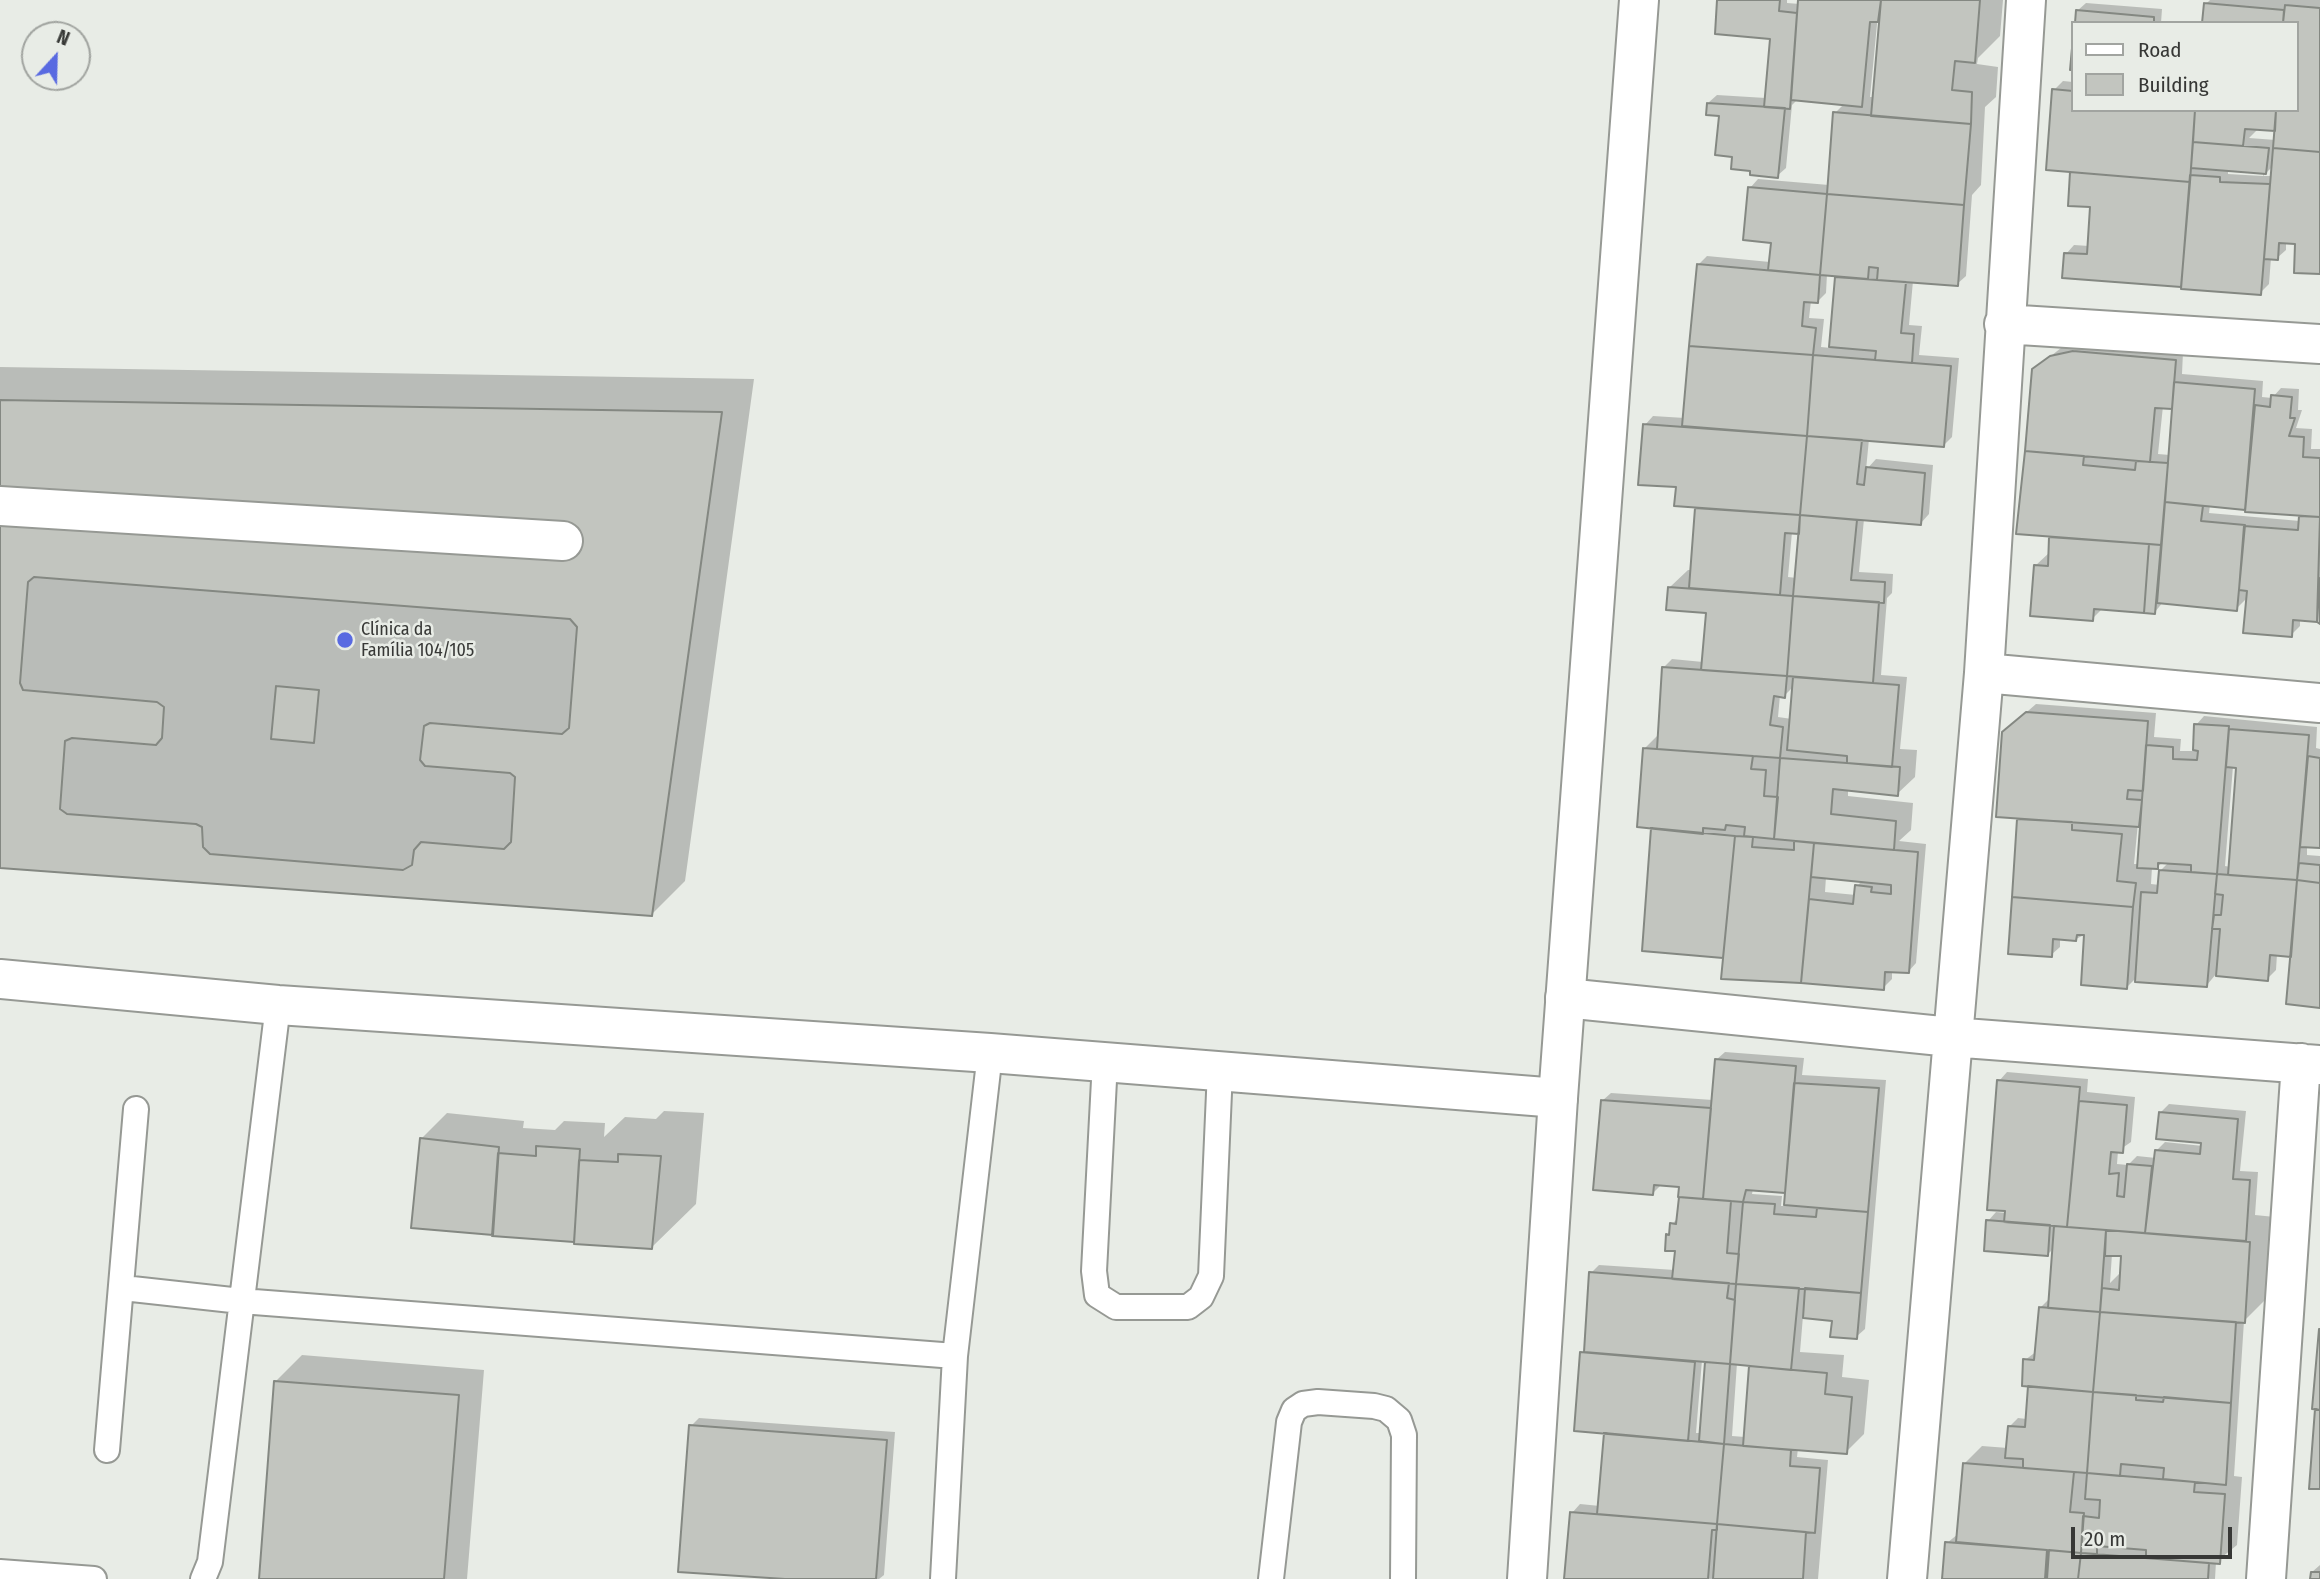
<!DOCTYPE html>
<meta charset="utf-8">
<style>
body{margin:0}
#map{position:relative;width:2320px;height:1579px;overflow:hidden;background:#e8ece6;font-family:"Fira Sans Condensed",sans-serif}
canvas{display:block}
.legend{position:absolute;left:2071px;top:21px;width:228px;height:91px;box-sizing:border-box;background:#e8ece6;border:2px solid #a1a4a0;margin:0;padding:9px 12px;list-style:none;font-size:21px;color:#373836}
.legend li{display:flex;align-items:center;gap:14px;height:35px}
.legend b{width:35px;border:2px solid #a1a4a0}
.north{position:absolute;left:21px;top:21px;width:70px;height:70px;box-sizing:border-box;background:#e8ece6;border:2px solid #a1a4a0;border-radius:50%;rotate:22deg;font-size:19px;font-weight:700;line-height:28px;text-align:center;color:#373836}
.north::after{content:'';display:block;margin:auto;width:24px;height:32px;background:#596ae1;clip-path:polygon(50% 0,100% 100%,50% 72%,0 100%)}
.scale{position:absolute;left:2071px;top:1527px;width:161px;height:32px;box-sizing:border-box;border:4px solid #373836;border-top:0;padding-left:9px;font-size:21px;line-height:24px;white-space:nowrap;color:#373836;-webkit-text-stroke:5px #e8ece6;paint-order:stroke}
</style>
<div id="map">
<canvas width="2320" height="1579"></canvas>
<ul class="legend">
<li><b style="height:9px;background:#fff"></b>Road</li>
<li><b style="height:19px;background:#c2c5bf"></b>Building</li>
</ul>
<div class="north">N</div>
<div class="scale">20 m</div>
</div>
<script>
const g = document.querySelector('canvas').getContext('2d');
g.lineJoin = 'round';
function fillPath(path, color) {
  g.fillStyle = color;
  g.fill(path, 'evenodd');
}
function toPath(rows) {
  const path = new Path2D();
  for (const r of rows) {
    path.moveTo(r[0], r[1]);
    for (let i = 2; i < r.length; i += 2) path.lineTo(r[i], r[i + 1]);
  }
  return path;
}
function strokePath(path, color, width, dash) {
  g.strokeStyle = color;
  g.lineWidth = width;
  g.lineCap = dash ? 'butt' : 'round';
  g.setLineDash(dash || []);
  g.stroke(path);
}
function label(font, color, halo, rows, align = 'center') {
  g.font = font + ' "Fira Sans Condensed",sans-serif';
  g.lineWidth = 5;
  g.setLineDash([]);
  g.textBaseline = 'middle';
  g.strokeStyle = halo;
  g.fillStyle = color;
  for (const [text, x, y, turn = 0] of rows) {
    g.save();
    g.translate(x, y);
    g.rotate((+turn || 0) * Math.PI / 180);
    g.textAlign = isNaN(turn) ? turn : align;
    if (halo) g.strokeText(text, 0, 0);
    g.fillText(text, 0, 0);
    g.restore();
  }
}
fillPath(toPath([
 [1720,0,1787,0,1787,3,1800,4,1800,0,2003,0,2000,36,1978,58,1977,64,1998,67,1996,97,1985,107,1981,185,1972,195,1966,276,1957,284,1913,281,1909,325,1922,326,1919,355,1959,358,1952,437,1944,445,1869,439,1866,470,1876,459,1933,465,1929,514,1921,523,1864,519,1859,572,1893,574,1892,593,1887,598,1881,675,1907,677,1900,749,1917,750,1915,777,1897,794,1848,789,1848,796,1913,803,1911,830,1899,841,1926,844,1916,963,1908,972,1892,970,1892,979,1883,988,1723,977,1725,956,1644,949,1653,827,1645,748,1659,734,1663,668,1672,659,1703,662,1708,612,1670,587,1688,570,1692,570,1697,506,1677,486,1645,425,1653,416,1685,418,1698,265,1707,256,1770,262,1773,241,1750,188,1758,179,1829,185,1835,113,1845,103,1798,99,1792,105,1786,168,1777,176,1752,169,1734,155,1721,114,1708,103,1717,95,1766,98,1772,37],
 [1878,14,1881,15,1875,97,1870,97],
 [1827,274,1837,275,1831,348,1821,347,1824,319,1809,318,1811,301,1817,302,1826,293],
 [1792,532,1801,532,1797,578,1788,577],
 [1794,686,1792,719,1778,717,1780,695,1784,696],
 [1826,877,1862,881,1857,886,1856,895,1825,892],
 [2210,0,2320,0,2320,273,2297,242,2286,242,2286,250,2277,258,2271,258,2269,284,2260,293,2064,277,2066,254,2074,245,2089,246,2092,206,2070,204,2072,170,2054,90,2063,81,2073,82,2073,110,2297,110,2297,23,2204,23,2206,4],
 [2259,128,2276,130,2276,140,2249,138],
 [2274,165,2272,176,2263,176],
 [2228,169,2263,172,2263,176,2228,174],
 [2086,3,2162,9,2161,23,2076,23,2077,11],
 [2082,343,2183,352,2182,374,2263,381,2262,397,2272,398,2281,388,2299,389,2298,410,2302,410,2296,428,2312,429,2311,449,2320,449,2320,620,2300,619,2300,626,2291,635,2248,597,2236,609,2163,602,2155,612,2103,608,2092,619,2035,566,2050,552,2053,535,2033,370,2061,348],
 [2163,406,2174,407,2170,455,2158,454],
 [2210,505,2301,514,2300,521,2209,513],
 [0,367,754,379,685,881,652,914,0,866],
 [2036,704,2156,713,2154,737,2181,739,2180,751,2194,751,2196,725,2204,716,2317,727,2316,748,2320,749,2320,846,2307,845,2307,855,2320,856,2320,1006,2293,955,2277,954,2276,970,2267,979,2216,974,2207,985,2137,977,2127,987,2086,934,2076,939,2060,938,2060,947,2051,955,2019,819,2022,817,2013,724],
 [2233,766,2238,766,2231,867,2225,866],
 [2138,823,2141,823,2139,864,2134,864],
 [2163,861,2169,862,2160,871,2160,885,2151,884,2152,867,2157,868],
 [1725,1052,1804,1058,1802,1075,1886,1080,1865,1329,1856,1337,1834,1320,1803,1316,1800,1352,1844,1355,1842,1377,1869,1380,1864,1434,1846,1452,1798,1448,1797,1457,1828,1460,1818,1579,1567,1579,1572,1513,1580,1504,1600,1506,1606,1431,1582,1353,1586,1349,1591,1273,1599,1265,1675,1270,1676,1249,1668,1235,1672,1224,1679,1217,1681,1185,1662,1184,1653,1193,1602,1101,1611,1093,1713,1100,1716,1060],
 [1753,1189,1787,1191,1786,1206,1781,1206,1782,1196,1752,1194],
 [1702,1360,1707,1360,1701,1433,1696,1433],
 [1737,1363,1754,1364,1745,1437,1732,1436],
 [2007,1072,2088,1079,2087,1092,2135,1097,2131,1142,2118,1151,2117,1164,2128,1165,2137,1156,2156,1158,2156,1151,2165,1142,2203,1146,2203,1141,2160,1113,2169,1104,2246,1111,2240,1171,2258,1172,2255,1215,2275,1217,2270,1295,2244,1321,2234,1476,2242,1477,2237,1545,2216,1562,2215,1579,1944,1579,1947,1543,1958,1534,1964,1464,1982,1446,2008,1448,2009,1427,2018,1418,2027,1419,2030,1384,2025,1360,2037,1351,2040,1308,2049,1299,2054,1248,2048,1254,1988,1221,1996,1212,2006,1213,1999,1081],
 [2112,1254,2123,1255,2122,1271,2110,1283],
 [664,1111,704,1113,696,1204,652,1247,577,1237,573,1240,421,1139,447,1113,524,1121,523,1128,555,1130,564,1121,605,1123,604,1137,625,1117,656,1119],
 [302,1355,484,1370,467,1579,260,1579,276,1381],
 [699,1418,895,1432,884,1575,879,1579,811,1579,691,1426],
 [2320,1565,2320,1579,2311,1579,2312,1572]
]), '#0003');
const building = toPath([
 [1717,0,1780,0,1779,11,1797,13,1790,109,1764,107,1770,39,1715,34,1717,0],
 [1798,0,1881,0,1878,22,1870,22,1862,107,1791,100,1798,0],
 [1881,0,1980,0,1975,63,1955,61,1952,90,1972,92,1971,124,1871,116,1881,0],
 [2204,3,2284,10,2283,23,2202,23,2204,3],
 [2285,5,2320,8,2320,152,2273,148,2276,110,2297,110,2297,23,2283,23,2285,5],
 [2076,10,2154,17,2154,23,2075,23,2076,10],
 [2073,37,2073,70,2070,70,2073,37],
 [2052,89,2073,91,2073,110,2195,110,2190,182,2046,170,2052,89],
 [1707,103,1785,108,1778,178,1750,175,1750,171,1731,169,1732,157,1715,155,1719,116,1706,115,1707,103],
 [2195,110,2276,110,2275,131,2245,129,2243,146,2193,142,2195,110],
 [1833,112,1971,124,1964,205,1827,194,1833,112],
 [2193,142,2269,148,2266,174,2191,168,2193,142],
 [2273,148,2320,152,2320,274,2294,273,2295,244,2279,243,2278,260,2264,259,2273,148],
 [2070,172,2190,182,2181,287,2062,278,2064,253,2087,254,2090,207,2068,206,2070,172],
 [2190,175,2220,177,2220,182,2270,184,2261,295,2181,289,2190,175],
 [1748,187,1827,194,1820,275,1768,270,1771,243,1743,240,1748,187],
 [1827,194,1964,205,1958,286,1877,280,1878,268,1869,267,1868,279,1820,275,1827,194],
 [1697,264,1820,275,1818,303,1804,302,1802,326,1816,328,1813,355,1689,346,1697,264],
 [1835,277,1906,282,1901,333,1914,334,1912,363,1875,360,1876,351,1829,347,1835,277],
 [1689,346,1813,355,1807,436,1682,426,1689,346],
 [2073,351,2176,360,2172,409,2155,408,2150,462,2025,451,2032,369,2050,356,2073,351],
 [1813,355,1951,366,1944,447,1807,436,1813,355],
 [2174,382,2255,389,2245,510,2165,502,2174,382],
 [2271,395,2292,397,2290,418,2295,418,2289,436,2304,437,2303,457,2320,458,2320,517,2245,512,2255,405,2270,407,2271,395],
 [0,400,722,412,652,916,0,868,0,400],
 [1643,424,1807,436,1800,515,1674,506,1676,487,1638,485,1643,424],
 [1807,436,1862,440,1857,484,1864,485,1866,467,1925,473,1921,525,1800,515,1807,436],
 [2025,451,2084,456,2083,465,2135,470,2136,461,2168,463,2161,545,2016,534,2025,451],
 [2165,502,2203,506,2201,521,2245,525,2237,611,2157,603,2165,502],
 [1695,508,1800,515,1799,534,1785,533,1780,595,1689,588,1695,508],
 [1800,515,1857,520,1851,580,1885,582,1884,603,1793,596,1800,515],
 [2299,516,2320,517,2317,622,2293,620,2292,637,2243,633,2247,591,2239,590,2244,526,2298,530,2299,516],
 [2049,537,2149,544,2144,613,2094,609,2093,621,2030,616,2034,565,2048,566,2049,537],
 [2149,544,2161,545,2155,614,2144,613,2149,544],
 [34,577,570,619,577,627,569,728,562,734,430,723,424,726,420,760,425,766,510,773,515,777,511,842,504,849,421,842,414,850,412,865,403,870,210,854,203,847,202,827,196,824,67,814,60,809,65,741,72,738,156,745,162,738,164,707,157,702,23,690,20,683,28,582,34,577],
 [276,686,319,690,314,743,271,739,276,686],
 [2320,578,2320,624,2317,622,2320,578],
 [1668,587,1793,596,1787,676,1701,670,1706,613,1666,610,1668,587],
 [1793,596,1879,602,1873,683,1787,676,1793,596],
 [1662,667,1787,676,1785,698,1774,696,1770,725,1783,727,1780,758,1657,749,1662,667],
 [1793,677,1899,685,1892,767,1847,763,1847,756,1787,750,1793,677],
 [2026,712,2148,721,2143,791,2128,790,2127,799,2142,800,2139,827,1996,817,2002,732,2026,712],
 [2194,724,2229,726,2217,874,2191,872,2191,865,2158,863,2158,869,2137,868,2146,745,2173,747,2173,759,2197,760,2198,751,2193,750,2194,724],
 [2229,729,2309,735,2297,880,2228,875,2236,768,2226,767,2229,729],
 [1643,748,1753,756,1751,769,1766,770,1764,796,1778,797,1774,839,1744,836,1745,827,1726,825,1725,830,1703,828,1703,834,1637,827,1643,748],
 [2308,756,2320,758,2320,848,2300,847,2308,756],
 [1780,758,1900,767,1898,796,1833,789,1831,814,1896,821,1894,850,1774,839,1780,758],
 [2017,819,2072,822,2072,830,2122,834,2117,881,2136,883,2133,907,2012,897,2017,819],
 [1651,828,1735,836,1723,958,1642,951,1651,828],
 [1735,836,1753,837,1752,847,1794,850,1794,841,1814,843,1801,983,1721,979,1735,836],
 [1814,843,1918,852,1909,973,1885,972,1884,990,1801,983,1809,899,1853,904,1855,885,1872,887,1871,892,1891,894,1891,885,1811,877,1814,843],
 [2299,863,2320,865,2320,883,2297,880,2299,863],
 [2159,870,2217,874,2207,987,2135,982,2141,892,2157,893,2159,870],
 [2217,874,2297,880,2291,957,2270,955,2268,981,2216,976,2220,929,2212,929,2214,915,2221,915,2223,895,2215,894,2217,874],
 [2297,880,2320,883,2320,1008,2286,1004,2297,880],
 [2012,897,2133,907,2127,989,2081,985,2084,935,2077,935,2076,941,2053,939,2052,957,2008,954,2012,897],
 [1715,1059,1796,1066,1785,1193,1746,1190,1743,1202,1703,1199,1715,1059],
 [1997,1080,2080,1087,2067,1227,2004,1222,2005,1211,1987,1210,1997,1080],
 [1794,1083,1879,1088,1868,1212,1784,1205,1794,1083],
 [1601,1100,1711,1108,1703,1199,1678,1197,1679,1187,1654,1185,1653,1195,1593,1190,1601,1100],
 [2079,1101,2127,1105,2123,1153,2111,1152,2109,1174,2119,1173,2117,1196,2124,1197,2127,1164,2152,1166,2145,1233,2067,1227,2079,1101],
 [2159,1112,2238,1119,2233,1179,2250,1180,2246,1241,2145,1233,2155,1150,2200,1154,2201,1143,2156,1139,2159,1112],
 [420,1138,499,1147,493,1235,411,1228,420,1138],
 [536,1146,580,1149,574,1242,492,1236,498,1153,536,1156,536,1146],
 [618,1154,661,1156,652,1249,574,1244,579,1160,618,1162,618,1154],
 [1679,1197,1731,1201,1727,1253,1739,1254,1736,1284,1672,1279,1675,1251,1665,1251,1666,1234,1669,1235,1670,1223,1676,1224,1679,1197],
 [1743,1202,1775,1204,1774,1214,1816,1217,1817,1208,1868,1212,1861,1293,1736,1284,1743,1202],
 [1986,1220,2050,1225,2048,1256,1984,1251,1986,1220],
 [2054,1226,2106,1230,2100,1312,2048,1308,2054,1226],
 [2106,1230,2250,1242,2245,1323,2100,1312,2102,1288,2119,1290,2121,1256,2105,1256,2106,1230],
 [1589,1272,1729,1283,1727,1298,1735,1300,1730,1364,1584,1352,1589,1272],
 [1736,1284,1799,1288,1791,1370,1730,1364,1736,1284],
 [1805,1288,1861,1293,1857,1339,1830,1337,1832,1321,1803,1318,1805,1288],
 [2039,1307,2100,1312,2093,1392,2022,1386,2023,1359,2034,1360,2039,1307],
 [2100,1312,2236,1322,2231,1403,2093,1392,2100,1312],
 [2319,1329,2320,1329,2320,1410,2312,1409,2319,1329],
 [1580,1352,1695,1362,1688,1441,1574,1431,1580,1352],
 [1705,1362,1730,1364,1724,1444,1699,1441,1705,1362],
 [1749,1366,1827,1373,1825,1394,1852,1397,1847,1454,1743,1446,1749,1366],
 [274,1381,459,1395,444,1579,259,1579,274,1381],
 [2028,1386,2093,1392,2087,1473,2023,1468,2023,1459,2005,1458,2008,1426,2025,1427,2028,1386],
 [2093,1392,2136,1395,2136,1400,2163,1402,2164,1397,2231,1403,2226,1485,2163,1479,2164,1468,2121,1464,2120,1476,2087,1473,2093,1392],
 [2315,1409,2320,1410,2320,1489,2309,1489,2315,1409],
 [689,1425,887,1440,876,1579,785,1579,678,1572,689,1425],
 [1604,1433,1724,1444,1717,1524,1597,1514,1604,1433],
 [1724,1444,1791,1450,1790,1466,1820,1468,1815,1533,1717,1524,1724,1444],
 [1963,1463,2074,1472,2070,1512,2084,1513,2081,1553,1956,1542,1963,1463],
 [2087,1473,2195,1482,2194,1492,2225,1494,2220,1564,2146,1558,2146,1550,2097,1546,2097,1554,2081,1553,2083,1516,2099,1518,2100,1500,2085,1499,2087,1473],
 [1570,1512,1717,1524,1717,1530,1712,1530,1708,1579,1564,1579,1570,1512],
 [1717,1524,1806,1532,1803,1579,1713,1579,1717,1524],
 [1945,1542,2047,1550,2045,1579,1942,1579,1945,1542],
 [2049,1550,2081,1553,2078,1579,2047,1579,2049,1550],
 [2081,1553,2209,1563,2208,1579,2078,1579,2081,1553],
 [2311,1572,2320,1572,2320,1579,2310,1579,2311,1572]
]);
fillPath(building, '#c2c5bf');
strokePath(building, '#848882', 2);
const service = toPath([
 [1105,1061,1094,1271,1097,1295,1116,1307,1188,1307,1201,1297,1211,1276,1220,1070],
 [123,1288,241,1301,955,1356],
 [107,1450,136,1109],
 [0,1572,94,1579],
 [203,1579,210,1562,278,1005],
 [943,1579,955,1356,990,1053],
 [1271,1579,1289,1422,1294,1410,1303,1404,1318,1402,1374,1406,1386,1409,1399,1420,1404,1435,1403,1579]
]);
const minor = toPath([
 [2004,324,2320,344],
 [0,506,563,541],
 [1984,673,2320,703],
 [0,979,278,1005,990,1053,1558,1098],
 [1565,998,1951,1037,2320,1065],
 [1907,1579,1984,673,2026,0],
 [2266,1579,2301,1063]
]);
const tertiary = toPath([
 [1527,1579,1558,1098,1639,0]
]);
strokePath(service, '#969994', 28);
strokePath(minor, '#969994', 42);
strokePath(tertiary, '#969994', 42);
strokePath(service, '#fff', 24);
strokePath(minor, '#fff', 38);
strokePath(tertiary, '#fff', 38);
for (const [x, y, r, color] of [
 [345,640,9,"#596ae1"]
]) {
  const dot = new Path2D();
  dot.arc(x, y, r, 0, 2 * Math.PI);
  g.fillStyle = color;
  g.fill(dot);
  strokePath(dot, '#e8ece6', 2.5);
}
label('18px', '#373836', '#e8ece6', [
 ["Clínica da",361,630],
 ["Família 104/105",361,651]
], 'left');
</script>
